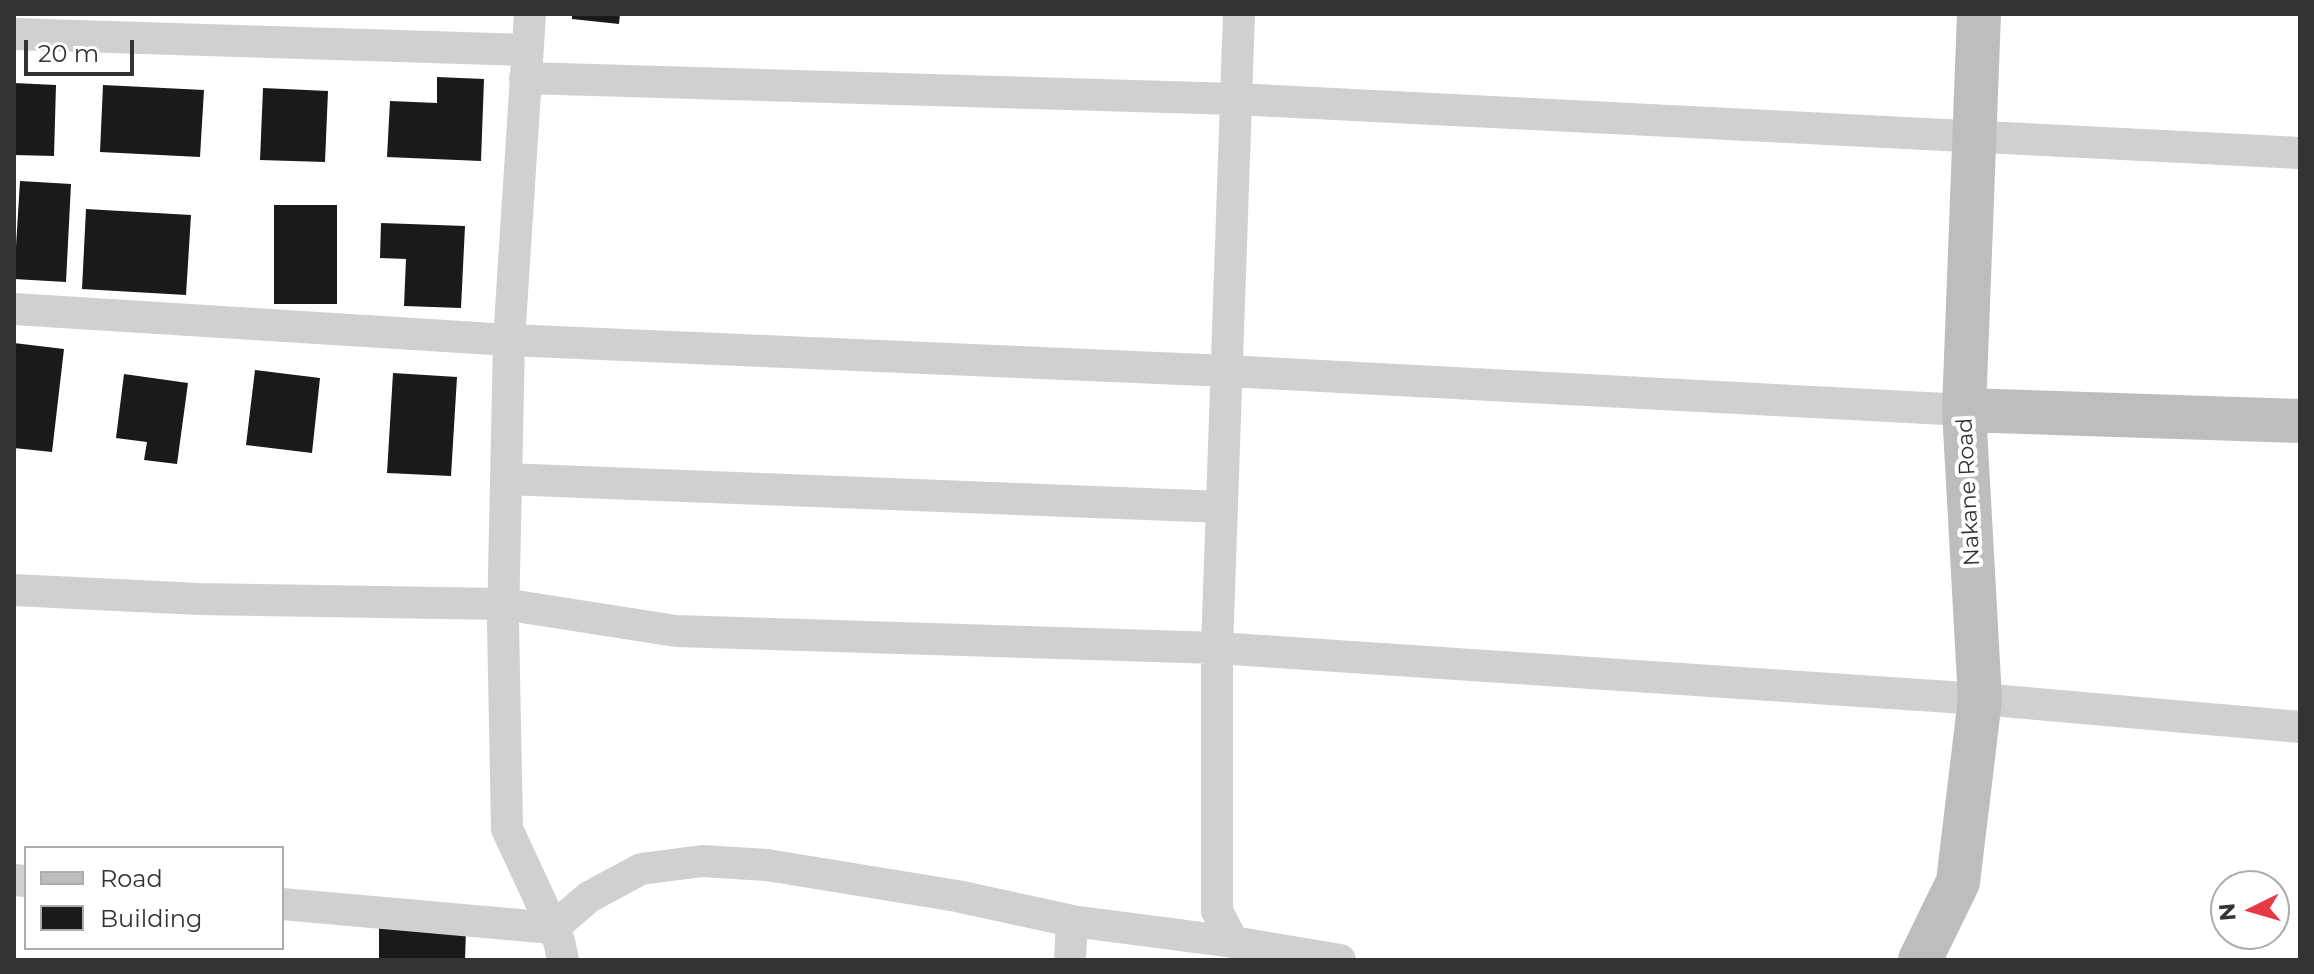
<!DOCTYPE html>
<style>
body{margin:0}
#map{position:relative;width:2314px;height:974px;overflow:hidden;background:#fff;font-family:Montserrat,sans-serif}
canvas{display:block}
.frame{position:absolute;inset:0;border:16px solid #333;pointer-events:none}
.legend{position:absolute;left:24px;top:846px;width:260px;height:104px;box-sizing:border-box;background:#fff;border:2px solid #adadad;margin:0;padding:10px 14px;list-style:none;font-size:24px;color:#333}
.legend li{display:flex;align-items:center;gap:16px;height:40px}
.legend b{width:40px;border:2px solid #adadad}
.north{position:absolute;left:2210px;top:870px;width:80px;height:80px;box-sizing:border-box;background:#fff;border:2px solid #adadad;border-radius:50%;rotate:265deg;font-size:22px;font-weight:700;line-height:32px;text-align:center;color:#333}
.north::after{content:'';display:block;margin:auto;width:28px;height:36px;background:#e63946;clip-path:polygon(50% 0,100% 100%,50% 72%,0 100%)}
.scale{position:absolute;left:24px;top:40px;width:110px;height:36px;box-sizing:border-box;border:4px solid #333;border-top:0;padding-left:10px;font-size:24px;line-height:28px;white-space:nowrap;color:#333;-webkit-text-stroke:6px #fff;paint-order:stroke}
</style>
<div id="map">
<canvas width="2314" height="974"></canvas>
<div class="frame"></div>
<ul class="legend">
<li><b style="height:10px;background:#bdbdbd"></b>Road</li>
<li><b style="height:22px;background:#1a1a1a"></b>Building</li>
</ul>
<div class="north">N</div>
<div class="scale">20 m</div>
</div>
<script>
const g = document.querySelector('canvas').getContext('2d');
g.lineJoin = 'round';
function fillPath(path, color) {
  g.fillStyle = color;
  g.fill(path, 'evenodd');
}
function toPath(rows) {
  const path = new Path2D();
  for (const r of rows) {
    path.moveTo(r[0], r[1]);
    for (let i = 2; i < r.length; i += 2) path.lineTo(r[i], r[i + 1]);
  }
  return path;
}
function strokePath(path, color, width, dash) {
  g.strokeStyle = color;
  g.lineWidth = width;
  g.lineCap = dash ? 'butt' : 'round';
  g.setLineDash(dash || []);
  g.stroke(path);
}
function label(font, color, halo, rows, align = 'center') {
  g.font = font + ' Montserrat,sans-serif';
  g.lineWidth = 8;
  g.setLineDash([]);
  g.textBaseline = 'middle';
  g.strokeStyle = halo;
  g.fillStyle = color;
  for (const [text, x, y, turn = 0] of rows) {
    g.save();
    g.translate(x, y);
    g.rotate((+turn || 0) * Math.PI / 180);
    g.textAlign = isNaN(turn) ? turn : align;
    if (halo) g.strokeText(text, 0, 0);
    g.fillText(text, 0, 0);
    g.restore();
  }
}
fillPath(toPath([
 [572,14,620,14,619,24,572,19],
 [437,77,484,79,481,161,387,157,390,101,437,103],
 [14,83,56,85,54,156,14,155],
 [103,85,204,90,200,157,100,152],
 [263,88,328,91,325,162,260,160],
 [20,181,71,184,66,282,14,279],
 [274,205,337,205,337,304,274,304],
 [86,209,191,215,186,295,82,289],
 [381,223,465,226,461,308,404,306,406,259,380,258],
 [14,343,64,349,52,452,14,448],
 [255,370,320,378,312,453,246,445],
 [393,373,457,377,451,476,387,473],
 [124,374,188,383,177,464,144,460,147,442,116,438],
 [379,927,466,929,465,960,379,960]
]), '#1a1a1a');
strokePath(toPath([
 [530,14,509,340,503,622,507,829,559,941,563,960],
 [1239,14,1217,648,1217,911,1233,942,1248,950],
 [14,34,527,50],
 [525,78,1236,99,2300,153],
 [14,309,509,340,1227,371,1964,410],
 [506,479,1222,507],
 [14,590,198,599,503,604,676,631,1217,648,1980,699,2300,727],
 [14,880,26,881],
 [282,904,553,928,589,897,641,869,702,861,767,865,957,896,1072,921,1233,942,1340,960],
 [1070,960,1072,921]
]), '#d0d0d0', 32);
strokePath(toPath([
 [1964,410,2300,421],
 [1920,960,1958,882,1980,699,1964,410,1979,14]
]), '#bdbdbd', 44);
label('22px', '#333', '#fff', [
 ["Nakane Road",1969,492,-93]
]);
</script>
